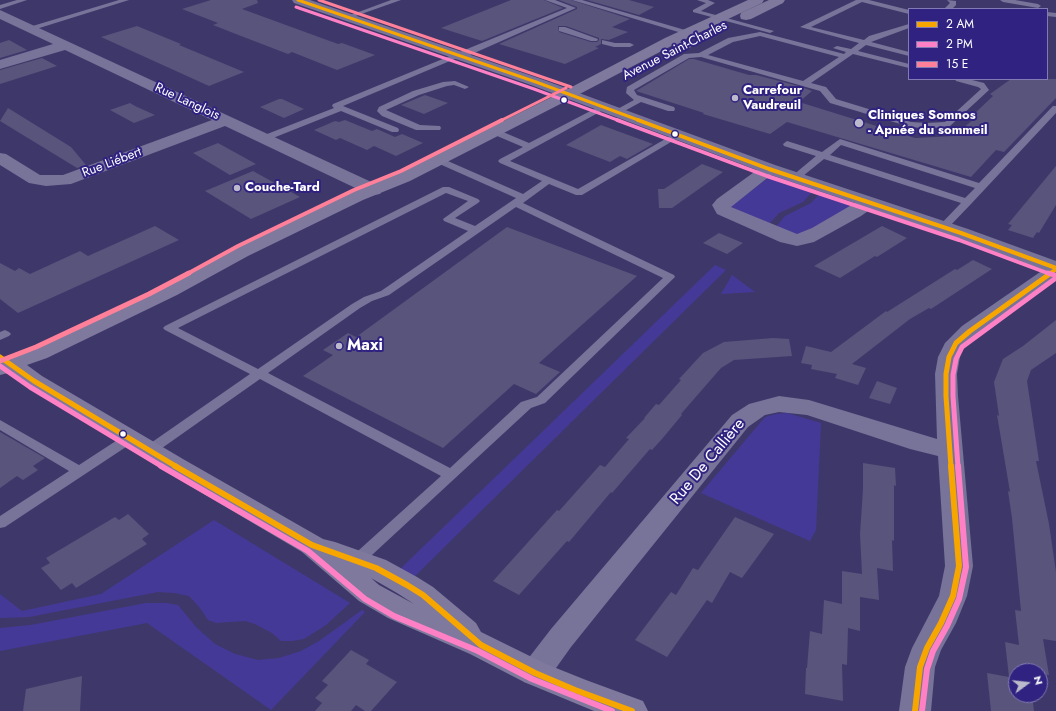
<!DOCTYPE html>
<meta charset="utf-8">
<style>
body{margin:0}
#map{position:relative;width:1056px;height:711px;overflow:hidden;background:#3e386a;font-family:Jost,sans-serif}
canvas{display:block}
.legend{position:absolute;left:908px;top:8px;width:140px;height:72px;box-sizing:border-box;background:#2f2280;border:1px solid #827ab3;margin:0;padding:5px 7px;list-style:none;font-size:12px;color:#fff}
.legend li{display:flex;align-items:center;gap:8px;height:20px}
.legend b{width:20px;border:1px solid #827ab3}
.north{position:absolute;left:1008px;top:663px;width:40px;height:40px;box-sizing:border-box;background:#2f2280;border:1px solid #827ab3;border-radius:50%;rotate:75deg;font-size:11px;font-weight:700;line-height:16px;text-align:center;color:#fff}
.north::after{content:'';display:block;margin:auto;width:14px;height:18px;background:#bbb9cb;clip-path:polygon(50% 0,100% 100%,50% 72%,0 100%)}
</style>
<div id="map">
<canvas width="1056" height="711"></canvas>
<ul class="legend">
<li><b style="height:5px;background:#f7a600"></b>2 AM</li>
<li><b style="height:5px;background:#ff80c5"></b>2 PM</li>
<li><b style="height:5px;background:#ff8098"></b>15 E</li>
</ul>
<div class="north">N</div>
</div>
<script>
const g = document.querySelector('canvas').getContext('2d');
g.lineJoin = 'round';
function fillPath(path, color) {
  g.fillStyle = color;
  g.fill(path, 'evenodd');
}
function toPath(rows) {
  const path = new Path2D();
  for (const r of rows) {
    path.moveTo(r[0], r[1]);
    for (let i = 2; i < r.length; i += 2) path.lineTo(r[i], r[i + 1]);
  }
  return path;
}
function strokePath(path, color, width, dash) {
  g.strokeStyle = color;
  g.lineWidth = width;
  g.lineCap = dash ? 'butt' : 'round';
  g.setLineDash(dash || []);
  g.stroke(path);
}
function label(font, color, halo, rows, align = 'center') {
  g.font = font + ' Jost,sans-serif';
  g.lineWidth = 4;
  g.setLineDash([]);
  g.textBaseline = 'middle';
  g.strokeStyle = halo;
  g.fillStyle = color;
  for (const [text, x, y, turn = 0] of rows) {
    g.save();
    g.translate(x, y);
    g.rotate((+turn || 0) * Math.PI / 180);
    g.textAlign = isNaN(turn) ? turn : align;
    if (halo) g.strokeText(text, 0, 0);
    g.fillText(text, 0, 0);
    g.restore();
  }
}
fillPath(toPath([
 [768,178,786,179,815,189,803,202,779,213,768,225,732,208,731,206],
 [822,191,846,201,849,205,848,208,806,233,796,235,775,228,785,216,811,203],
 [715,265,726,270,414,577,398,571],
 [732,275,755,292,721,294],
 [787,413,821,423,816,530,810,541,701,493,765,417,776,414],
 [214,520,350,603,326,625,304,639,292,641,281,641,272,633,255,624,245,621,216,623,208,620,200,608,189,596,175,593,158,592,29,617,0,618,0,594,22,611,101,594],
 [146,603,166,603,178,605,196,627,215,644,235,654,258,660,279,658,301,651,319,641,362,610,365,612,271,710,147,623,0,651,0,628,31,625]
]), '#453998');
fillPath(toPath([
 [211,0,257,0,258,3,242,9,338,44,342,43,375,55,337,70,292,52,288,54,241,36,213,25,218,23,182,9],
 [511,0,544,0,563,8,482,41,441,28],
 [559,0,571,0,630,19,612,27,628,32,609,40,601,39,601,44,595,47,599,48,565,64,499,44,577,9,577,7],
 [558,26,566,26,599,38,599,40,597,42,591,42,559,32],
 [587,0,629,0,654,7,639,15],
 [137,26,181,44,179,45,244,72,209,86,101,37],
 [9,40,27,50,0,58,0,43],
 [42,58,57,66,0,84,0,70],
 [689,59,694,59,749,75,756,75,799,86,812,91,799,102,915,138,954,136,976,117,974,114,993,96,990,94,1011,79,1056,79,1056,98,1004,152,996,150,971,177,787,122,770,134,703,114,704,113,636,91],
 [425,95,448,103,424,114,401,105],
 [279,99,282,99,304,109,284,118,260,107],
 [130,103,135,106,155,115,134,123,110,110],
 [8,108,71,147,86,165,77,168,0,121],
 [345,120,372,131,377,129,395,137,402,134,423,143,396,156,374,146,367,150,340,138,336,140,314,130,335,121,339,122],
 [601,125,653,144,627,159,620,156,610,162,566,145],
 [218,143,256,164,230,175,193,153],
 [702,164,723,172,672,208,659,208,658,189,664,189],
 [1056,166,1056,205,1039,233,1037,232,1033,238,1008,230,1012,225,1008,224],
 [253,171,300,197,251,219,205,191],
 [155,226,179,240,18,313,0,299,0,263,15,271,19,268,30,274,80,251,88,256],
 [882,226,907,238,877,257,875,256,840,278,814,266],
 [507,227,637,276,539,363,560,372,536,394,514,384,443,448,303,376,333,355,323,350,348,333,356,337],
 [719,233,743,243,727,254,703,243],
 [973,260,992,269,931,309,929,308,910,319,852,364,866,368,858,385,835,378,837,374,811,369,812,365,801,363,806,346,831,352,886,311,887,312,955,269,957,270],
 [1056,320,1056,353,1031,370,1027,381,1039,461,1036,461,1049,524,1056,572,1056,641,1043,639,1049,675,1040,674,1040,671,1016,671,1016,695,1032,695,1034,711,991,711,987,673,1009,677,1005,642,1019,645,1015,610,1021,611,1012,518,1008,491,1010,492,997,415,999,416,994,382,1003,359,1023,346],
 [773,338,789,339,792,356,734,360,721,368,681,414,682,415,662,439,652,450,650,449,612,493,611,492,569,542,567,541,519,595,493,581,557,510,559,511,600,465,605,467,629,439,626,438,645,418,644,418,656,404,659,405,681,380,679,379,703,353,724,342],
 [877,381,897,388,890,404,869,398],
 [0,432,45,458,33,466,38,470,23,480,17,476,0,488],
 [863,463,895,468,896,486,894,485,894,541,892,540,893,571,877,568,879,600,860,597,860,631,848,628,847,665,842,664,843,701,805,694,806,668,807,668,810,631,822,634,824,600,842,604,842,571,862,574,860,534,863,489],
 [128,514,149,534,142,539,147,544,76,588,72,583,61,590,41,568,50,563,46,558,115,517,119,520],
 [735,517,774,534,742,578,730,572,712,603,707,600,667,657,635,640,671,592,676,595,693,568,698,570],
 [351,650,369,660,366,664,397,682,371,711,365,711,356,705,351,711,315,711,322,703,315,698,328,685,322,681],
 [82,676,80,711,23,711,26,689]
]), '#58547c');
fillPath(toPath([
 [17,0,27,0,0,9,0,5,17,0],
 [119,0,129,0,33,30,30,30,26,28,119,0],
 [391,0,401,0,350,18,345,17,391,0],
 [545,0,555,0,576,8,463,58,457,58,343,106,398,128,399,130,398,132,392,132,341,111,268,140,265,141,261,138,262,136,334,108,332,106,333,104,567,8,545,0],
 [572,0,582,0,692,32,691,34,685,34,572,0],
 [697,0,708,0,715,3,701,11,774,31,770,33,693,12,693,10,706,3,697,0],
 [856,0,869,0,909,10,909,14,862,2,811,27,864,40,869,36,909,24,909,28,871,42,909,52,909,56,866,45,858,51,909,64,909,68,853,54,811,83,826,87,836,99,911,122,926,123,945,122,981,89,978,87,956,81,955,79,968,79,984,83,989,90,950,126,926,129,907,126,830,103,820,91,701,57,689,58,634,90,637,95,674,107,675,109,674,111,668,111,641,102,619,114,616,115,612,112,634,100,626,93,627,87,684,54,699,53,728,38,760,32,844,54,846,52,833,48,837,46,851,49,859,43,800,27,856,0],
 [760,36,839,57,803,81,708,55,733,42,760,36],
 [947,0,956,1,956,5,952,9,944,9,950,3,947,0],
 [1000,0,1015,0,1038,4,1041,6,1038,8,1003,2,1000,0],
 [1047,12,1056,13,1056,17,1047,16,1047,12],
 [559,27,565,27,598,39,597,41,591,41,559,31,559,27],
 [667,39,673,39,691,46,690,48,684,48,667,43,667,39],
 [602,40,615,43,630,43,634,45,630,47,614,47,602,44,602,40],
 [455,81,469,87,465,89,454,85,447,86,419,95,386,110,420,125,440,126,441,128,440,130,416,130,382,116,377,111,379,107,413,91,443,82,455,81],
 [600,106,606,106,607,108,510,161,578,189,674,134,677,133,681,136,582,195,576,195,549,184,523,203,674,275,675,277,545,403,531,408,359,567,354,569,349,567,346,563,349,559,441,476,260,379,155,453,150,455,145,453,143,450,145,447,250,374,165,330,163,328,165,326,443,187,449,187,478,199,480,201,478,203,455,218,475,226,516,198,435,162,433,160,435,158,441,158,523,194,542,181,500,163,498,161,500,159,523,147,490,133,489,131,490,129,496,129,529,143,600,106],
 [446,193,468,201,443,219,444,221,468,231,381,291,364,297,352,304,258,369,178,328,446,193],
 [516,207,663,278,537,397,521,402,450,468,268,373,360,308,372,301,389,295,516,207],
 [1053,106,1056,106,1056,113,971,204,947,229,943,230,938,227,961,203,824,159,798,180,792,180,790,178,792,176,816,156,784,146,783,144,787,141,822,152,840,139,979,183,1053,106],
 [841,145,975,188,965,198,830,155,841,145],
 [5,330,9,332,11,334,9,336,0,340,0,332,5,330],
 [0,420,79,465,125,435,130,434,135,435,137,438,135,441,5,527,0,528,0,516,69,471,0,430,0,420]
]), '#787399');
fillPath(toPath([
 [292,0,310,0,541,79,775,165,968,229,1056,261,1056,279,978,336,965,346,960,357,957,374,958,396,973,566,967,596,956,623,941,650,935,667,931,711,899,711,905,667,912,648,939,596,945,566,938,456,910,449,807,415,779,412,765,415,748,427,571,647,546,682,535,686,524,682,520,673,524,664,551,629,732,415,749,404,779,396,809,400,937,439,935,374,938,357,945,343,962,326,1043,270,954,237,871,209,861,216,814,242,797,246,780,242,717,214,712,205,717,199,757,170,531,85,294,3,292,0],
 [771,175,855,203,812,228,797,234,731,207,771,175],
 [0,10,380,186,383,190,380,194,374,195,368,194,225,126,71,184,46,186,29,183,0,165,0,153,6,154,40,175,63,175,212,120,65,50,0,69,0,60,53,44,0,19,0,10]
]), '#787399');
fillPath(toPath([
 [748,0,764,0,762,3,675,44,574,97,410,181,363,200,248,256,177,295,47,358,27,365,42,376,183,459,323,539,335,542,386,560,417,577,433,587,476,623,481,632,546,664,586,680,643,701,648,711,594,711,524,682,470,654,388,618,359,601,302,552,165,471,26,386,8,373,0,375,0,360,31,348,163,287,234,248,351,192,398,173,564,91,665,38,748,0],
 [371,578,397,593,414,604,379,585,371,578],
 [769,0,785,0,783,3,751,19,746,20,741,19,740,16,741,13,769,0]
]), '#7e799d');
strokePath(toPath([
 [298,0,536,82,641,121]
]), '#f7a600', 3);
strokePath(toPath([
 [638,120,769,169,961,233,1056,268],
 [1050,274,1056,269]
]), '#f7a600', 4);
strokePath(toPath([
 [0,357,34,381,177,467],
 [951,467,946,396,946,374,949,357,956,343,970,331,1051,273]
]), '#f7a600', 5);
strokePath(toPath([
 [175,466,312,545,376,568,407,585,423,595,481,645,535,673,575,690,632,711],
 [915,711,920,667,927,648,941,623,953,596,959,566,951,466]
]), '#f7a600', 6);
strokePath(toPath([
 [296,7,534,89,620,121]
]), '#ff80c5', 3);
strokePath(toPath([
 [617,120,767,176,959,240,1050,274]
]), '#ff80c5', 4);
strokePath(toPath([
 [1048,273,1054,275],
 [0,366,30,387,163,467],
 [958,467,953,396,953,375,956,359,962,347,1056,278]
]), '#ff80c5', 5);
strokePath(toPath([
 [161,466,308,551,365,599,394,616,478,651,532,679,612,711],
 [922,711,927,669,933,651,947,626,959,599,966,567,958,466]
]), '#ff80c5', 6);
strokePath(toPath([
 [319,0,571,87],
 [500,121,566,88]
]), '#ff8098', 3);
strokePath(toPath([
 [187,274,238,246,354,190,401,171,502,120]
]), '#ff8098', 4);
strokePath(toPath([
 [0,361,36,347,149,294,189,273]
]), '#ff8098', 5);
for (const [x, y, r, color] of [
 [735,98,4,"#bbb9cb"],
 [564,100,3.5,"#fff"],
 [859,123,5,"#bbb9cb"],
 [675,134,3.5,"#fff"],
 [237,188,4,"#bbb9cb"],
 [339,346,4,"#bbb9cb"],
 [123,434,3.5,"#fff"]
]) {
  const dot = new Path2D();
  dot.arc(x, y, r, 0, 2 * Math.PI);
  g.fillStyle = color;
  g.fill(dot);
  strokePath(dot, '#2f2280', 1.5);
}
label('13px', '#fff', '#2f2280', [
 ["Avenue Saint-Charles",675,51,-27],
 ["Rue Langlois",187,102,25],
 ["Rue Liébert",112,163,-21]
]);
label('bold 13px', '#fff', '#2f2280', [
 ["Carrefour",743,91],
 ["Vaudreuil",743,106],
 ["Cliniques Somnos",868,116],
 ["- Apnée du sommeil",868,131],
 ["Couche-Tard",245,188]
], 'left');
label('bold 16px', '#fff', '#2f2280', [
 ["Maxi",347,346]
], 'left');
label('16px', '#fff', '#2f2280', [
 ["Rue De Callière",708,462,-50]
]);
</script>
